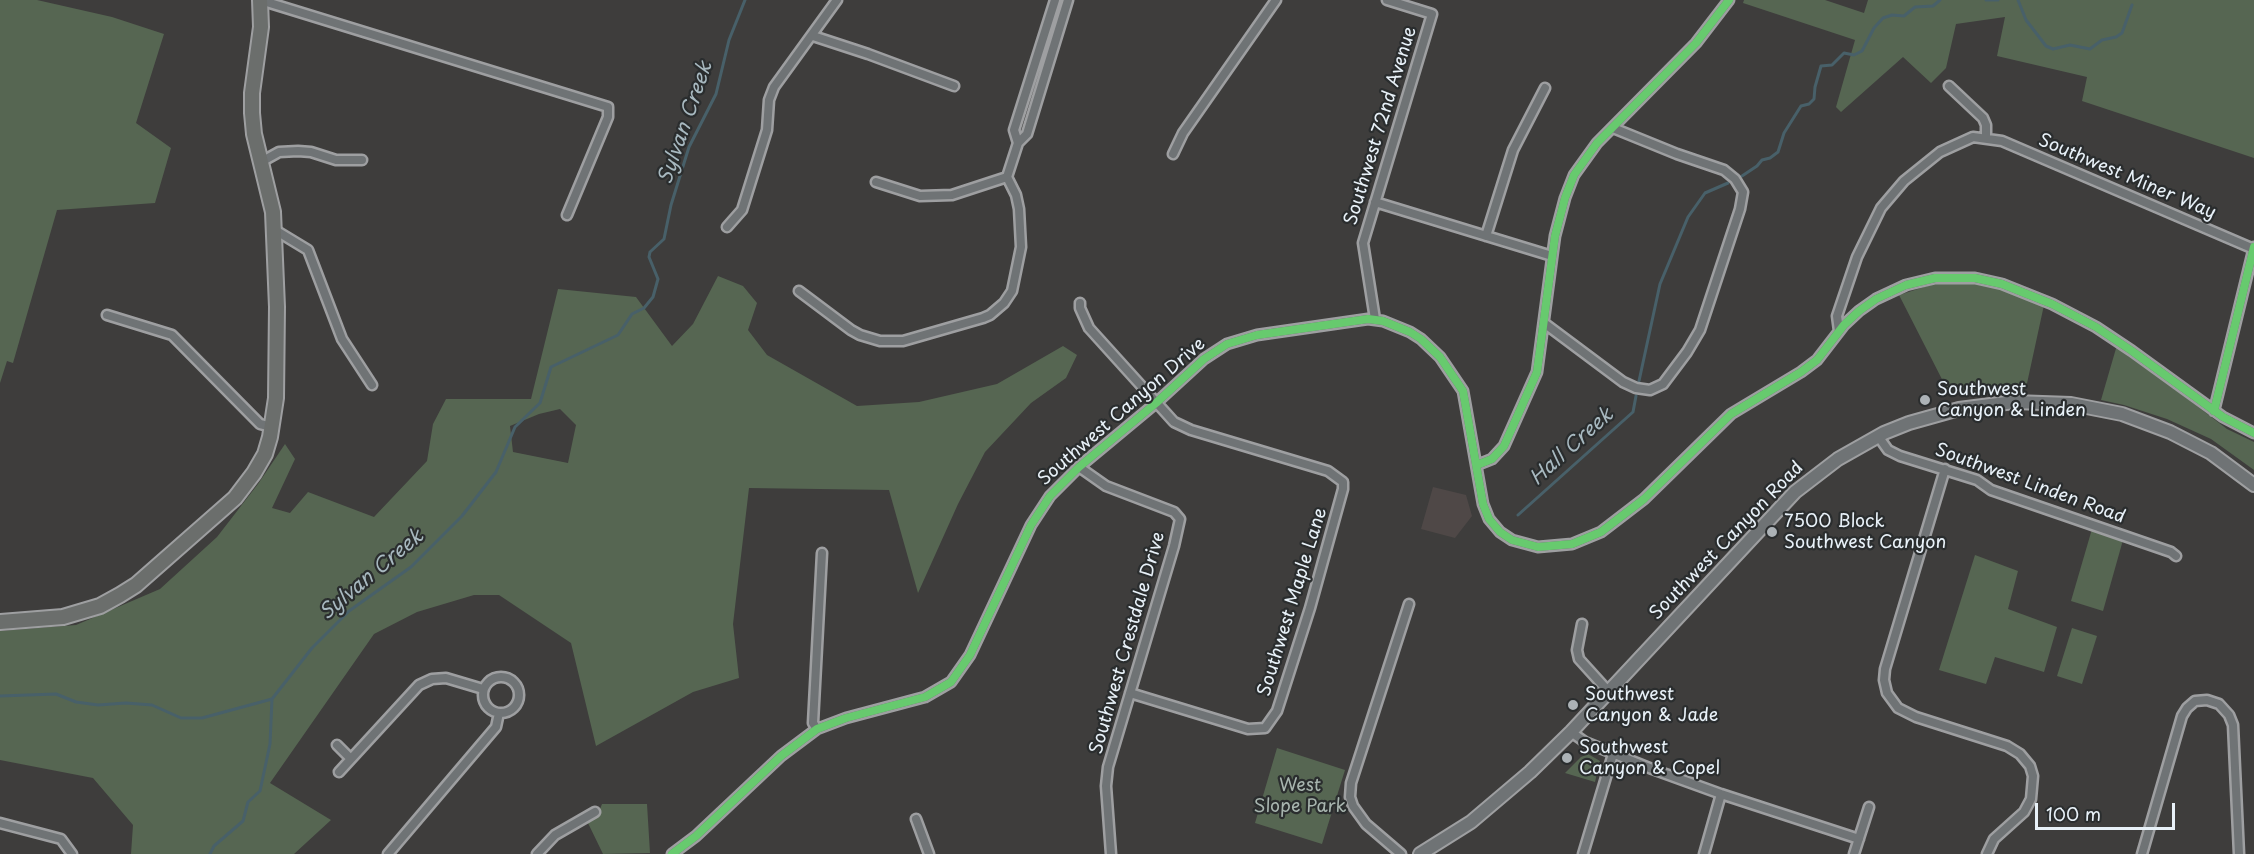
<!DOCTYPE html>
<style>
body{margin:0}
#map{position:relative;width:2254px;height:854px;overflow:hidden;background:#3e3d3c;font-family:"Playpen Sans",sans-serif}
canvas{display:block}
.scale{position:absolute;left:2035px;top:803px;width:140px;height:27px;box-sizing:border-box;border:3px solid #e8f1f8;border-top:0;padding-left:8px;font-size:18px;line-height:21px;white-space:nowrap;color:#e8f1f8;-webkit-text-stroke:4px #2a2d2e;paint-order:stroke}
</style>
<div id="map">
<canvas width="2254" height="854"></canvas>
<div class="scale">100 m</div>
</div>
<script>
const g = document.querySelector('canvas').getContext('2d');
g.lineJoin = 'round';
function fillPath(path, color) {
  g.fillStyle = color;
  g.fill(path, 'evenodd');
}
function toPath(rows) {
  const path = new Path2D();
  for (const r of rows) {
    if (r.length === 3) {
      path.moveTo(r[0] + r[2], r[1]);
      path.arc(r[0], r[1], r[2], 0, 2 * Math.PI);
      continue;
    }
    path.moveTo(r[0], r[1]);
    for (let i = 2; i < r.length; i += 2) path.lineTo(r[i], r[i + 1]);
  }
  return path;
}
function strokePath(path, color, width, dash) {
  g.strokeStyle = color;
  g.lineWidth = width;
  g.lineCap = dash ? 'butt' : 'round';
  g.setLineDash(dash || []);
  g.stroke(path);
}
function label(font, color, halo, rows, align = 'center') {
  g.font = font + ' "Playpen Sans",sans-serif';
  g.lineWidth = 4.5;
  g.setLineDash([]);
  g.textBaseline = 'middle';
  g.strokeStyle = halo;
  g.fillStyle = color;
  for (const [text, x, y, turn = 0] of rows) {
    g.save();
    g.translate(x, y);
    g.rotate((+turn || 0) * Math.PI / 180);
    g.textAlign = isNaN(turn) ? turn : align;
    if (halo) g.strokeText(text, 0, 0);
    g.fillText(text, 0, 0);
    g.restore();
  }
}
fillPath(toPath([
 [1433,487,1466,495,1472,516,1455,538,1421,529]
]), '#4f4847');
fillPath(toPath([
 [0,0,37,0,112,17,164,34,136,123,171,148,155,203,57,210,13,363,7,361,0,383],
 [1744,0,1825,0,1864,13,1868,0,2254,0,2254,158,2082,101,2087,77,1997,56,2005,17,1956,24,1946,68,1931,83,1903,57,1841,112,1836,107,1855,40,1743,3],
 [718,276,743,286,757,303,748,330,767,355,857,406,919,402,997,384,1063,346,1077,355,1066,378,1031,403,985,452,958,504,918,593,889,490,749,488,733,624,739,678,693,692,596,746,571,643,499,595,474,595,417,612,374,634,270,783,331,820,294,854,131,854,133,825,93,778,0,760,0,631,76,625,160,589,217,537,258,484,285,444,295,459,272,508,290,513,308,492,374,517,427,461,433,424,446,399,531,399,558,289,636,297,672,346,693,324],
 [560,409,576,425,568,463,513,452,510,426,539,414],
 [1967,281,2002,288,2044,305,2026,388,1950,395,1899,295,1940,282],
 [2117,345,2227,429,2254,442,2254,470,2211,439,2167,419,2124,405,2101,400],
 [2092,529,2123,540,2103,611,2071,601],
 [1975,555,2018,571,2008,609,2057,627,2044,672,1995,657,1986,684,1939,670],
 [2072,628,2097,636,2082,684,2057,676],
 [1277,748,1345,770,1322,844,1255,823],
 [1588,754,1600,761,1595,782,1565,773,1581,757],
 [602,804,647,804,650,853,603,854,587,821,598,814]
]), '#566652');
strokePath(toPath([
 [1986,0,1998,0],
 [2018,0,2026,20,2046,46,2053,49,2070,45,2090,49,2102,40,2116,37,2122,33,2132,5],
 [1742,176,1757,166,1762,160,1770,158,1778,152,1784,133,1801,106,1809,104,1814,99,1815,87,1821,66,1832,65,1844,53,1854,55,1862,51,1874,28,1883,18,1892,15,1904,16,1915,7,1933,6,1940,0],
 [1639,381,1660,284,1688,217,1705,193,1728,183],
 [1518,515,1633,412,1636,396],
 [0,696,56,694,76,702,98,705,126,703,152,705,181,718,202,718,272,699],
 [210,854,214,846,243,821,248,802,260,791,270,744,272,699,312,648,349,611,411,567,462,516,496,472,515,427,540,403,551,367,618,335,632,314,644,308,653,297,658,279,649,257,650,252,664,239,671,205,689,147,716,94,729,40,745,0]
]), '#486069', 3);
const street = toPath([
 [260,0,608,107,608,117,567,215],
 [813,36,868,54,954,86],
 [1949,86,1983,118,1986,125,1986,137],
 [1018,143,1014,130,1055,0],
 [1173,154,1183,133,1276,0],
 [261,162,279,152,298,151,311,152,336,160,362,160],
 [876,182,920,196,952,195,1007,177],
 [1375,202,1552,256],
 [727,227,742,210,767,130,769,100,774,87,837,0],
 [275,230,308,250,342,339,372,385],
 [1486,236,1513,150,1545,88],
 [799,291,851,330,860,335,880,341,903,341,983,318,990,315,1004,303,1012,291,1021,247,1019,209,1016,195,1007,177,1018,143,1027,134,1068,0],
 [1080,303,1080,308,1089,328,1174,422,1191,430,1328,471,1343,482,1343,489,1310,608,1277,711,1265,728,1248,729,1130,693],
 [107,315,172,335,260,424,272,427],
 [1375,319,1363,243,1432,14,1387,0],
 [1544,323,1623,382,1636,388,1650,390,1663,384,1687,352,1700,330,1740,209,1743,192,1735,179,1724,170,1677,154,1613,128],
 [1839,331,1837,316,1857,257,1881,208,1904,181,1940,152,1973,137,2002,141,2254,249],
 [2214,411,2254,247],
 [1878,436,1888,450,1900,456,1977,480,1991,490,2171,552,2176,556],
 [1477,465,1492,459,1504,446,1537,372,1555,236,1565,198,1574,175,1597,143,1696,43,1729,0],
 [1079,467,1106,486,1174,512,1180,519,1174,546,1108,767,1106,786,1111,854],
 [1945,469,1885,669,1884,680,1887,693,1898,708,1916,717,2007,746,2020,754,2030,766,2033,776,2031,799,2024,812,1994,839,1987,854],
 [1582,624,1577,650,1579,659,1608,691],
 [501,695,18],
 [817,729,813,723,822,553],
 [1571,732,1585,742,1652,769,1721,794,1859,839],
 [337,745,351,759],
 [339,772,419,685,432,679,446,678,483,689],
 [916,819,929,854],
 [0,823,61,839,72,854],
 [388,854,496,727,499,713],
 [537,854,555,835,595,812],
 [672,854,696,836,781,756,817,729,846,718,925,697,951,682,970,655,1031,525,1050,496,1079,467,1156,403,1204,359,1227,344,1257,335,1368,319,1383,321,1410,332,1421,339,1440,357,1463,391,1483,504,1489,519,1500,532,1512,540,1538,547,1572,544,1601,532,1644,499,1731,414,1801,372,1817,360,1844,325,1859,311,1876,299,1906,285,1935,278,1975,278,2002,284,2052,304,2096,327,2132,351,2223,417,2254,433],
 [1401,854,1366,824,1353,806,1350,797,1351,783,1409,604],
 [1583,854,1613,754],
 [1704,854,1721,794],
 [1854,854,1869,807],
 [2142,854,2182,716,2187,708,2195,701,2207,700,2219,704,2229,715,2233,725,2239,854]
]);
const secondary = toPath([
 [1420,854,1471,822,1530,772,1571,732,1795,492,1838,459,1884,433,1909,423,1959,409,2014,402,2071,404,2122,414,2170,432,2211,453,2254,485]
]);
const primary = toPath([
 [0,622,63,617,100,606,120,595,136,585,235,498,254,473,265,454,270,437,276,398,277,307,273,212,254,134,252,113,252,93,261,27,260,0]
]);
strokePath(street, '#9e9fa1', 13);
strokePath(secondary, '#9e9fa1', 16);
strokePath(primary, '#9e9fa1', 18);
strokePath(street, '#6f7375', 8);
strokePath(secondary, '#6f7375', 12);
strokePath(primary, '#6b6e6c', 14);
strokePath(toPath([
 [2214,411,2254,247],
 [1477,465,1492,459,1504,446,1537,372,1555,236,1565,198,1574,175,1597,143,1696,43,1729,0],
 [672,854,696,836,781,756,817,729,846,718,925,697,951,682,970,655,1031,525,1050,496,1079,467,1156,403,1204,359,1227,344,1257,335,1368,319,1383,321,1410,332,1421,339,1440,357,1463,391,1483,504,1489,519,1500,532,1512,540,1538,547,1572,544,1601,532,1644,499,1731,414,1801,372,1817,360,1844,325,1859,311,1876,299,1906,285,1935,278,1975,278,2002,284,2052,304,2096,327,2132,351,2223,417,2254,433]
]), '#67ca6e', 8);
for (const [x, y, r, color] of [
 [1925,400,6,"#acb2b6"],
 [1772,532,6,"#acb2b6"],
 [1573,705,6,"#acb2b6"],
 [1567,758,6,"#acb2b6"]
]) {
  const dot = new Path2D();
  dot.arc(x, y, r, 0, 2 * Math.PI);
  g.fillStyle = color;
  g.fill(dot);
  strokePath(dot, '#2a2d2e', 2);
}
label('18px', '#e8f1f8', '#2a2d2e', [
 ["Southwest 72nd Avenue",1381,126,-73],
 ["Southwest Miner Way",2127,177,23],
 ["Southwest Canyon Drive",1122,412,-41],
 ["Southwest Linden Road",2030,484,20],
 ["Southwest Canyon Road",1727,541,-46],
 ["Southwest Maple Lane",1293,602,-73],
 ["Southwest Crestdale Drive",1128,643,-74]
]);
label('18px', '#e8f1f8', '#2a2d2e', [
 ["Southwest",1937,390],
 ["Canyon & Linden",1937,411],
 ["7500 Block",1784,522],
 ["Southwest Canyon",1784,543],
 ["Southwest",1585,695],
 ["Canyon & Jade",1585,716],
 ["Southwest",1579,748],
 ["Canyon & Copel",1579,769]
], 'left');
label('18px', '#a8b5af', '#2a2d2e', [
 ["West",1300,786],
 ["Slope Park",1300,807]
]);
label('italic 20px', '#a8b9c0', '#2a2d2e', [
 ["Sylvan Creek",686,123,-71],
 ["Hall Creek",1572,447,-42],
 ["Sylvan Creek",372,575,-40]
]);
</script>
